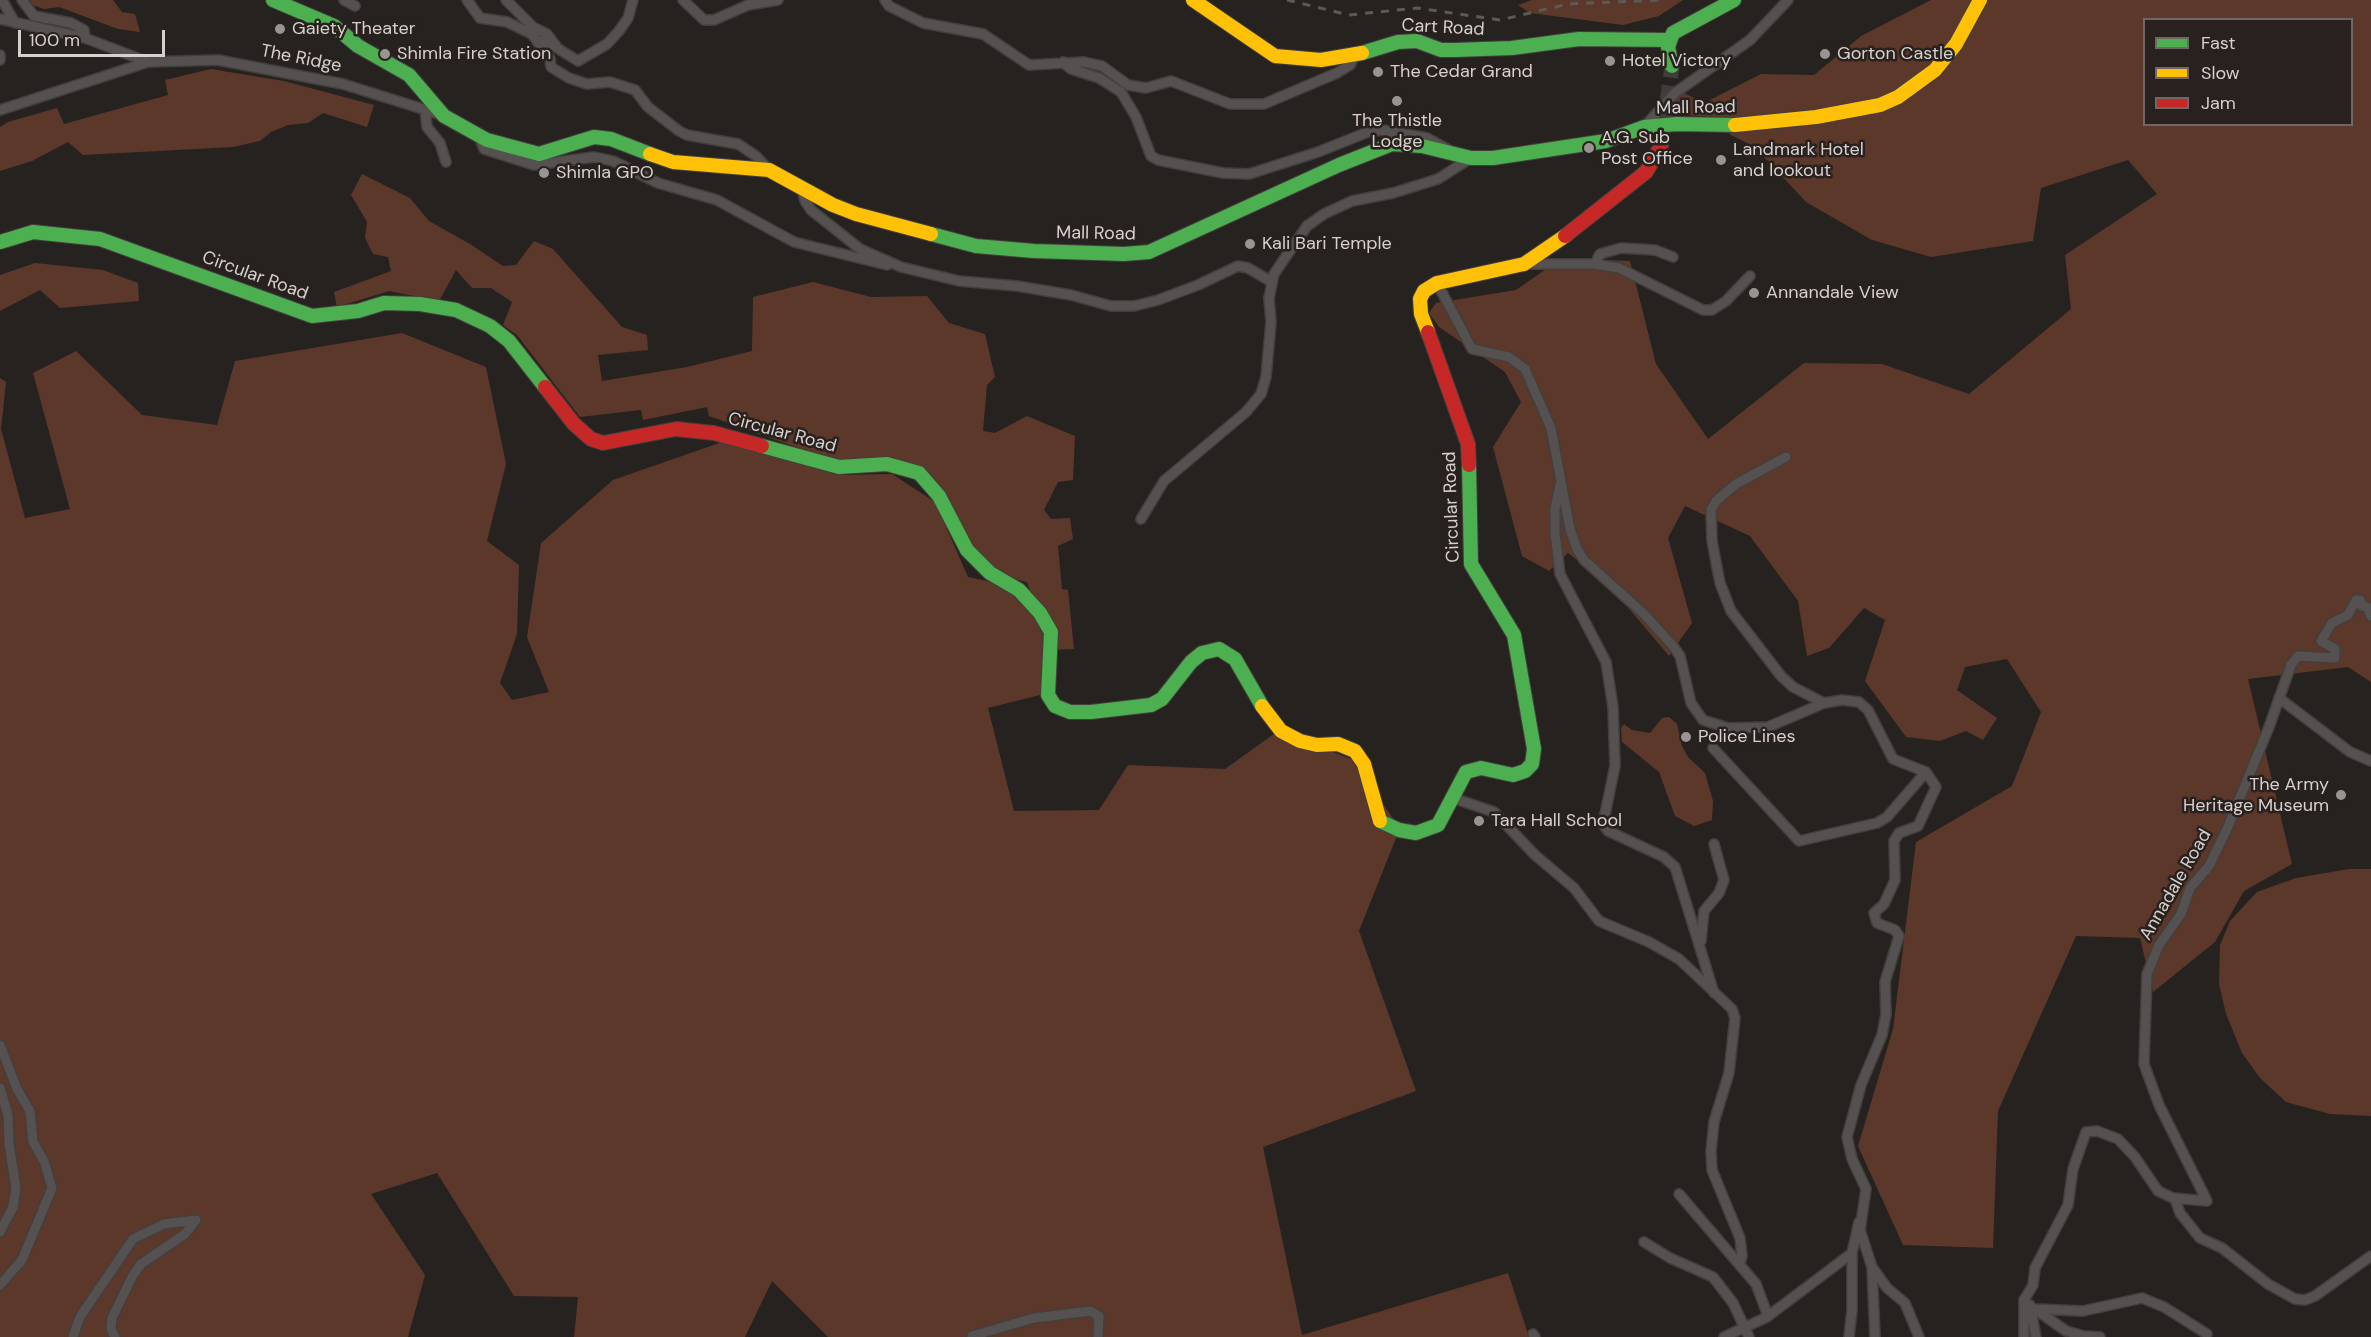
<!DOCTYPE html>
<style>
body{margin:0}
#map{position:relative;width:2371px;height:1337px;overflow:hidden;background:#262220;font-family:"DM Sans",sans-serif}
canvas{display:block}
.legend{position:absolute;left:2143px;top:18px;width:210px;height:108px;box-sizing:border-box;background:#28211e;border:2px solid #6e6765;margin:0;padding:8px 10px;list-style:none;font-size:18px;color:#d6d1cf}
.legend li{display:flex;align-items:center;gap:12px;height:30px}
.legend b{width:30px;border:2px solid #6e6765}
.scale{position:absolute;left:18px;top:30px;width:147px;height:27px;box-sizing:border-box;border:3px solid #d6d1cf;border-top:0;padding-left:8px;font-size:18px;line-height:21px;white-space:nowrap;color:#d6d1cf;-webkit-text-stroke:4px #28211e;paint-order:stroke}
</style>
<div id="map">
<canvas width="2371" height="1337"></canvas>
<ul class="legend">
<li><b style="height:8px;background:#4caf50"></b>Fast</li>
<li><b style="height:8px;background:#ffc107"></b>Slow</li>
<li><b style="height:8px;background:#c62828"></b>Jam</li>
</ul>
<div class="scale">100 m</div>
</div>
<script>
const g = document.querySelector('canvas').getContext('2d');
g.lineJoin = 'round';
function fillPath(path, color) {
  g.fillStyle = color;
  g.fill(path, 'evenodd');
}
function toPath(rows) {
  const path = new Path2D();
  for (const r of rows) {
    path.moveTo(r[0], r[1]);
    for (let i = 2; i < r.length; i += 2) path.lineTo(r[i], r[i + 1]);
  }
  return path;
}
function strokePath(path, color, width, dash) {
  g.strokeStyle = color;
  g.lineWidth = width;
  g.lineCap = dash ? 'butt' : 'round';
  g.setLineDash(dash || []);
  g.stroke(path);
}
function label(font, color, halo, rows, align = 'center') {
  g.font = font + ' "DM Sans",sans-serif';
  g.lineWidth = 5;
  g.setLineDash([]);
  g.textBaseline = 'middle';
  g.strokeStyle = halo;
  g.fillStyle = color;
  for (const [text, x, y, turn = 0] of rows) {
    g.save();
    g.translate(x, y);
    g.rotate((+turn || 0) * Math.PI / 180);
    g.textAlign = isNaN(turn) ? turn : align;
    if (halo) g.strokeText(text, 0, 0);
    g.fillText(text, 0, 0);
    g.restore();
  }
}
fillPath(toPath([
 [27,0,113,0,122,12,135,14,140,32,118,29,59,7,44,9,33,5],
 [1532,0,1683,0,1659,16,1623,25,1530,13,1518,5],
 [1931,0,2371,0,2371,682,2348,667,2248,679,2292,864,2244,891,2215,942,2153,992,2140,938,2076,936,1998,1111,1993,1248,1903,1245,1858,1146,1893,1029,1916,842,2012,786,2041,712,2007,659,1965,667,1957,690,1997,718,1983,740,1966,731,1940,741,1906,737,1865,681,1885,620,1864,608,1829,648,1807,656,1798,601,1750,536,1685,506,1668,538,1692,623,1669,656,1609,585,1568,553,1549,571,1522,556,1493,447,1521,402,1505,372,1439,327,1429,313,1436,303,1516,290,1562,258,1630,261,1656,364,1708,439,1804,363,1882,364,1969,394,2071,309,2065,255,2157,194,2128,160,2041,188,2033,241,1931,257,1872,240,1806,202,1755,147,1731,135,1712,117,1685,115,1669,108,1682,92,1704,103,1761,74,1814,75,1861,36],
 [2144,20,2352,20,2352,124,2144,124],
 [211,69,284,81,374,105,367,127,323,113,308,123,288,125,271,132,260,141,233,147,83,155,68,142,32,161,0,171,0,127,8,122,57,108,64,124,168,95,165,80],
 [362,174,410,198,429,221,470,244,503,266,516,265,534,241,553,249,622,327,647,335,648,350,598,355,602,381,687,367,752,351,753,297,813,282,871,297,927,296,949,323,985,334,995,377,987,385,983,431,995,433,1027,416,1075,436,1073,480,1058,482,1044,510,1051,519,1070,518,1073,539,1058,546,1062,589,1068,590,1074,649,1049,650,1044,694,988,708,1014,811,1099,810,1128,765,1225,769,1278,731,1351,759,1400,828,1359,931,1416,1091,1263,1147,1302,1335,1508,1273,1529,1337,828,1337,772,1281,745,1337,574,1337,578,1297,514,1296,437,1173,371,1194,425,1275,408,1337,0,1337,0,378,6,382,1,429,25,518,70,509,33,373,76,351,142,415,217,425,235,361,402,333,486,367,506,464,487,541,519,565,517,634,500,683,512,700,549,692,527,637,541,543,613,480,725,441,838,475,892,474,935,502,968,577,1020,588,1047,643,1027,582,977,570,941,493,900,462,840,463,709,416,707,407,643,420,641,410,580,417,517,335,503,325,512,302,491,288,472,288,456,270,439,301,389,291,337,307,334,292,391,271,388,257,373,254,365,238,367,222,351,195],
 [35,263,103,270,138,283,139,301,60,308,40,290,0,311,0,275],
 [1669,717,1677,724,1682,746,1688,757,1705,773,1713,801,1712,820,1694,826,1675,816,1659,772,1622,742,1621,728,1624,724,1632,730,1650,733,1662,718],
 [2349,869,2371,869,2371,1116,2330,1114,2286,1102,2260,1078,2242,1053,2226,1014,2219,984,2220,945,2230,921,2257,892,2296,878]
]), '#5c382a');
strokePath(toPath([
 [1661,146,1672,66]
]), '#403c3a', 15, [15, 8]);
const street = toPath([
 [2,0,15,23],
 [22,0,34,16,71,23,84,30,85,38],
 [344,0,355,6],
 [467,0,480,18,507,22,532,34,550,59,551,67,569,78,587,84,610,82,635,90,648,107,679,131,687,135,738,144,756,156,769,170],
 [506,0,533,27,547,34,556,46],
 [683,0,704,20,714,20,748,5,778,0],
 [885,0,889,6,923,23,983,34,1029,65,1084,62,1102,66,1128,85,1146,88,1171,81,1230,104,1264,104,1337,73,1350,65,1355,55],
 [0,19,85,38,148,62],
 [538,41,549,43,578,61,607,44,619,31,628,18,633,0],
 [0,55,0,60],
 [1063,62,1071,69,1099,78,1121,92,1136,117,1151,156,1158,160,1223,173,1249,174,1318,152,1368,132,1382,130,1427,138,1449,150],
 [0,110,148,62,218,60,343,84,442,115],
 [425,110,427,127,440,143,446,162],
 [1644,127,1675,93,1750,40,1788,0],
 [479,136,484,149,534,165,594,157,613,161,658,183,717,200,794,242,887,265],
 [802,188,805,201,811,210,860,249,901,267,959,281,1017,286,1071,295,1111,306,1134,306,1158,300,1198,285,1238,266,1248,268,1272,282],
 [1527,264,1594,264,1619,268,1703,310,1712,310,1726,301,1750,276],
 [1600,265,1597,260,1600,254,1621,248,1655,250,1673,257],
 [1437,283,1472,349,1509,357,1525,369,1551,428,1570,529,1577,549,1584,560,1644,614,1673,646,1680,656,1691,703,1703,720,1728,728,1768,727,1824,703,1842,700,1859,702,1868,710,1893,759,1926,772,1936,787,1918,826,1899,833,1894,841,1895,880,1884,904,1874,913,1877,923,1895,930,1899,936,1885,982,1886,1014,1882,1035,1861,1085,1847,1137,1852,1159,1866,1189,1860,1230,1872,1267,1875,1337],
 [1786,457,1736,484,1716,501,1711,510,1712,541,1720,583,1731,611,1781,676,1793,687,1824,703],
 [1560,485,1555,508,1555,533,1560,574,1606,662,1613,707,1615,766,1603,824,1608,831,1664,857,1675,867,1714,993],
 [1141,519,1164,481,1246,412,1261,394,1266,377,1271,322,1269,298,1274,274,1307,226,1324,214,1352,201,1393,193,1438,179,1471,158],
 [2279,698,2350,752,2371,761],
 [1713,748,1799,841,1877,823,1887,817,1926,772],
 [1453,798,1494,812,1535,855,1574,888,1599,921,1649,942,1679,959,1732,1009,1735,1018,1729,1073,1714,1122,1711,1151,1712,1170,1740,1238,1742,1256,1740,1263],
 [1701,941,1704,911,1719,893,1724,880,1714,844],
 [0,1045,17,1089,30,1111,33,1142,44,1161,52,1188,22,1260,0,1285],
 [0,1088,8,1115,9,1144,16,1188,13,1207,0,1232],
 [1679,1194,1756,1284,1768,1316],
 [2175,1199,2180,1213,2200,1238,2222,1248,2268,1284,2295,1299,2305,1300,2315,1296,2371,1256],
 [1644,1242,1670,1258,1713,1277,1733,1303,1749,1337],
 [1872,1267,1887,1288,1905,1303,1919,1337],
 [2030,1305,2036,1337],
 [2035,1309,2083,1311,2142,1298,2164,1307,2207,1334],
 [2035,1309,2066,1331,2084,1336,2100,1337],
 [1533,1334,1535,1337],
 [972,1336,1034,1318,1090,1311,1099,1316,1098,1337],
 [73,1337,80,1317,133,1239,164,1224,196,1220],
 [115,1337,111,1329,112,1318,133,1275,141,1264,185,1234,196,1220],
 [1724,1337,1767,1317,1852,1253],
 [1849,1337,1852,1310,1852,1253,1859,1222],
 [2024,1337,2024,1300,2033,1285,2035,1268,2068,1205,2073,1169,2086,1132,2097,1131,2118,1139,2135,1157,2158,1191,2173,1198,2207,1201,2159,1105,2144,1064,2147,974,2159,945,2181,914,2190,888,2209,866,2227,829,2269,727,2291,665,2298,656,2335,658,2335,649,2321,641,2332,623,2348,615,2356,600,2360,600,2362,606,2367,607,2371,616]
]);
const fast = toPath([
 [273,0,334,26,358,46,409,75,444,116,487,140,539,154,594,137,611,139,650,154],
 [1362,53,1398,42,1417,41,1441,50,1455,50,1512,48,1579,39,1669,40],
 [1672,66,1668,47,1673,33,1734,0],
 [931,234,976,246,1034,251,1124,254,1149,252,1339,165,1392,144,1422,146,1471,158,1493,158,1606,141,1644,127,1676,124,1735,125],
 [0,242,33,232,100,239,312,316,358,311,384,303,420,304,456,310,490,326,509,341,545,387],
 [762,446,839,467,887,464,919,473,939,496,967,550,990,573,1019,590,1040,613,1051,632,1048,695,1055,706,1070,712,1091,712,1151,705,1162,699,1191,662,1202,653,1219,649,1235,659,1262,706],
 [1380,821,1399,830,1416,833,1438,825,1466,772,1481,768,1513,775,1525,771,1532,764,1534,749,1514,635,1471,564,1469,465]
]);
const slow = toPath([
 [1193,0,1275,56,1321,60,1362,53],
 [1735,125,1816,117,1880,105,1898,97,1935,70,1956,44,1980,0],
 [650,154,673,162,769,170,833,205,856,214,931,234],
 [1428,332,1421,314,1420,299,1424,291,1437,283,1524,264,1565,236],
 [1262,706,1281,731,1300,741,1317,745,1338,744,1355,751,1364,764,1380,821]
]);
const jam = toPath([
 [1565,236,1646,172,1661,146],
 [1428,332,1468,444,1469,465],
 [545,387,574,424,591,439,603,443,676,429,714,433,762,446]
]);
strokePath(street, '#433f3d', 12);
strokePath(fast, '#433f3d', 16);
strokePath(slow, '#433f3d', 16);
strokePath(jam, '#433f3d', 16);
strokePath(street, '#545150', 9);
strokePath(fast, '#4caf50', 14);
strokePath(slow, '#ffc107', 14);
strokePath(jam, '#c62828', 14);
strokePath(toPath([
 [1287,0,1349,15,1417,8,1500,20,1568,4,1660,0]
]), '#5d5957', 3, [8, 8]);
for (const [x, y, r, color] of [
 [280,29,6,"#989492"],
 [385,54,6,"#989492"],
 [1825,54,6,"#989492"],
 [1610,61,6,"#989492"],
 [1378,72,6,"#989492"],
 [1397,101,6,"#989492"],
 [1589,148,6,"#989492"],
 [1721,160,6,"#989492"],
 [544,173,6,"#989492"],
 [1250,244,6,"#989492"],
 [1754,293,6,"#989492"],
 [1686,737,6,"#989492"],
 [2341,795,6,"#989492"],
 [1479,821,6,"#989492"]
]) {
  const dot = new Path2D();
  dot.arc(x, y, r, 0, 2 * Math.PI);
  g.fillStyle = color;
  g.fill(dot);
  strokePath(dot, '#28211e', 2);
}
label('18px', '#d6d1cf', '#28211e', [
 ["Cart Road",1443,28,3],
 ["The Ridge",301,59,11],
 ["Mall Road",1696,108,-1],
 ["Mall Road",1096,234,1],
 ["Circular Road",255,276,20],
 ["Circular Road",782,433,15],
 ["Circular Road",1452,507,-92],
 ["Annadale Road",2176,885,-60]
]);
label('18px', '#d6d1cf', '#28211e', [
 ["Gaiety Theater",292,29],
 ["Shimla Fire Station",397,54],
 ["Gorton Castle",1837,54],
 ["Hotel Victory",1622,61],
 ["The Cedar Grand",1390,72],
 ["The Thistle",1397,121,"center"],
 ["Lodge",1397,142,"center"],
 ["A.G. Sub",1601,138],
 ["Post Office",1601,159],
 ["Landmark Hotel",1733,150],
 ["and lookout",1733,171],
 ["Shimla GPO",556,173],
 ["Kali Bari Temple",1262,244],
 ["Annandale View",1766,293],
 ["Police Lines",1698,737],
 ["The Army",2329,785,"right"],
 ["Heritage Museum",2329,806,"right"],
 ["Tara Hall School",1491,821]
], 'left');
</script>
